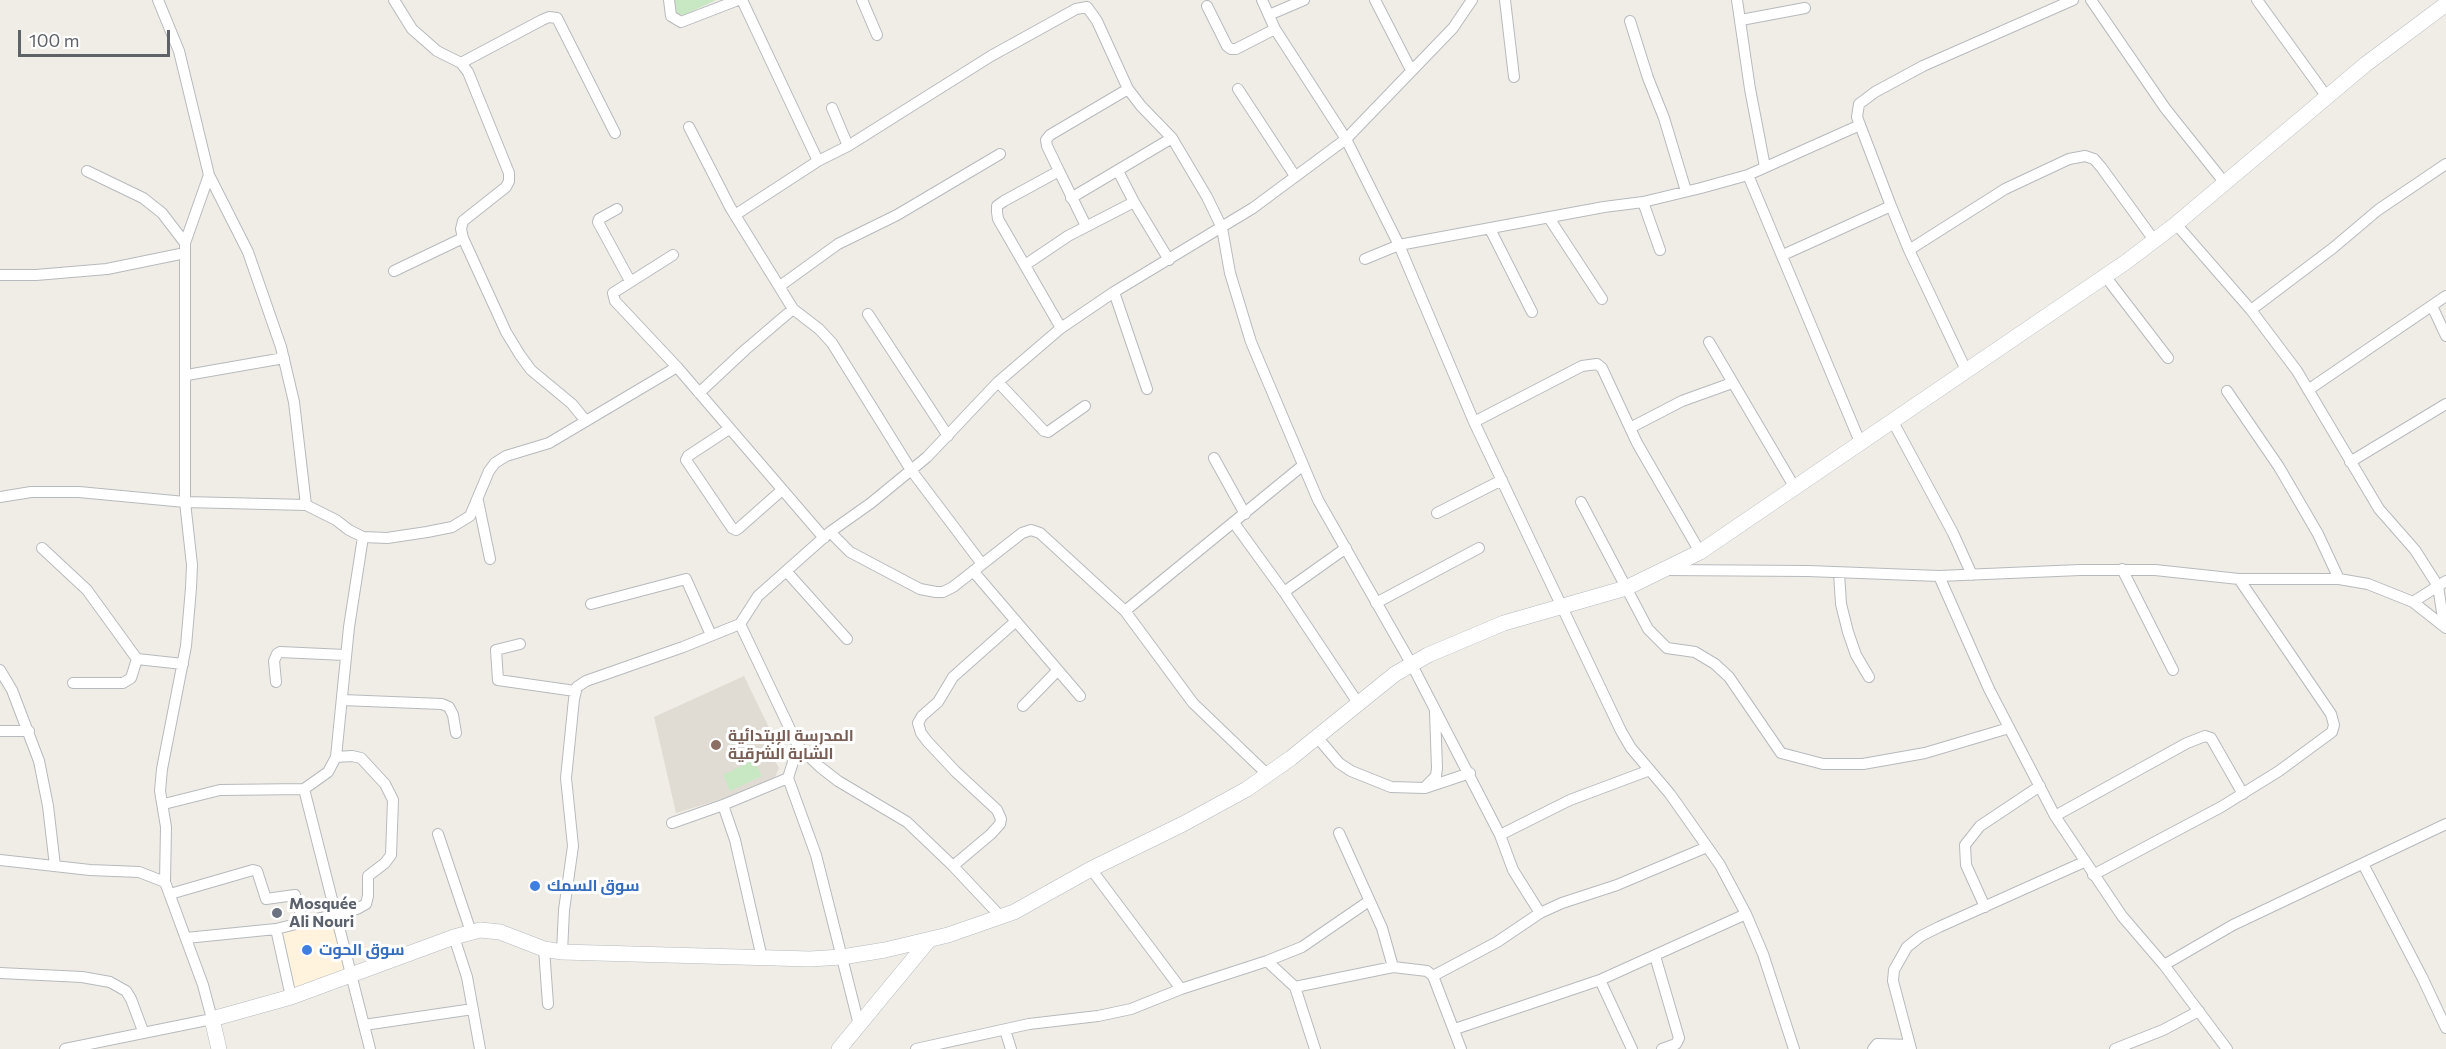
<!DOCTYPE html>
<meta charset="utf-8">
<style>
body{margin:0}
#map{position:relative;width:2446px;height:1049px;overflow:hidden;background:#f0ede6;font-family:Commissioner,sans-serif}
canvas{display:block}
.scale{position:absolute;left:18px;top:30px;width:152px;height:27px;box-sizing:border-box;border:3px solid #5e6367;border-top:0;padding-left:8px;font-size:18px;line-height:21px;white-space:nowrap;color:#5e6367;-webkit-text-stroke:4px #fff;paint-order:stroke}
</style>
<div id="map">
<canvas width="2446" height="1049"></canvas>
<div class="scale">100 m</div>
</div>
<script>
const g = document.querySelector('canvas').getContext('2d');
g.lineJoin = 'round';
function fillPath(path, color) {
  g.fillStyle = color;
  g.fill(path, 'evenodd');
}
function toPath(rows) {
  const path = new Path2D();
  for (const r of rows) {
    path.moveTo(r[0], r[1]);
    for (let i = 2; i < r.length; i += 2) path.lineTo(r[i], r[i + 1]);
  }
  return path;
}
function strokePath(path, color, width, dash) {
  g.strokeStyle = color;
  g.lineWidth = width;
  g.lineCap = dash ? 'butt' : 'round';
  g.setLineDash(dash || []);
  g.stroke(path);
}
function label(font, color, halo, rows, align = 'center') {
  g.font = font + ' Commissioner,Cairo,sans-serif';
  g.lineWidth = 6;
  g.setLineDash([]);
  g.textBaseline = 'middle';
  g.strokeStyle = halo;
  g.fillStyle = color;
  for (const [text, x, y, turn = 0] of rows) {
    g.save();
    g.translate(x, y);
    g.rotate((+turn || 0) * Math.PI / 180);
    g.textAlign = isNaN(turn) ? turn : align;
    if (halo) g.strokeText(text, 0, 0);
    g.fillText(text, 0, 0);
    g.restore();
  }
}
fillPath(toPath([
 [330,911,346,973,285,993,269,927]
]), '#fff3dd');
fillPath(toPath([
 [744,676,777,744,767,746,779,768,772,784,676,813,654,717]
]), '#e0dcd4');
fillPath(toPath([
 [674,0,716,0,684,15,677,14],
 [754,760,762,776,730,791,723,775]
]), '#c7e8c3');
const street = toPath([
 [158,0,179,51,209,175,248,252,281,347,294,402,306,505],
 [394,0,412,29,437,51,461,63,468,72,509,173,509,181,506,187,463,221,461,229,463,238,506,332,520,355,531,370,572,404,585,420],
 [669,0,671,16,681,22,738,0],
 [742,0,818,161],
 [862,0,877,35],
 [1262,0,1275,29,1346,139,1399,245,1474,422,1621,731,1631,748,1670,794,1720,865,1746,914,1763,954,1794,1049],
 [1375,0,1411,70],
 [1505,0,1514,77],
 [1737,0,1750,89,1765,167],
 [2091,0,2165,108,2224,182],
 [2257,0,2327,97],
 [1207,6,1227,46,1231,49,1236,49,1275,29],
 [1269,15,1304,0],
 [1741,20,1805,8],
 [1630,21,1648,78,1664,118,1686,191],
 [461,63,542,20,549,17,557,18,615,133],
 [1128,89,1141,106,1172,138,1207,197,1222,228,1230,273,1251,342,1318,500,1412,665,1500,835,1513,870,1540,913,1497,942,1433,976],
 [1238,89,1295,176],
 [832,108,848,146],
 [689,127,730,207,793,309,819,329,832,343,911,470,982,564],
 [87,171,143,198,162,213,185,243],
 [1059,171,1086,226],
 [1118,171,1134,202],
 [1748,175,1860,442],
 [1071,198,1172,138],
 [1643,202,1660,250],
 [617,209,599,219,598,222,630,281],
 [735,215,818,161,848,146,991,56,1076,9,1087,7,1097,21,1128,89,1050,135,1046,140,1047,146,1059,171,1004,201,997,206,997,212,998,219,1061,328],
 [1549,218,1602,299],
 [2176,224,2251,310,2297,371,2379,509,2415,550,2438,586,2446,581],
 [1490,229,1532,312],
 [1909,250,2005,189,2069,159,2085,156,2094,159,2101,167,2154,240],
 [673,255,613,293,615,301,677,367],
 [1783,255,1891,206],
 [1365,259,1399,245,1604,207,1643,202,1701,188,1748,175,1860,125],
 [1025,265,1068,236,1134,202,1169,260],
 [394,271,463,238],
 [0,275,36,275,107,269,185,253],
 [2105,276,2168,358],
 [780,286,838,244,897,215,1000,154],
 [1114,292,1147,389],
 [2432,306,2446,336],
 [2251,310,2333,248,2378,210,2446,164],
 [868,314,948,436],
 [1709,342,1795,488],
 [1966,370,1909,250,1891,206,1860,125,1857,117,1859,104,1875,92,1923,66,2073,0],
 [187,375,284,358],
 [998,382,1044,431,1048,432,1085,406],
 [2308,390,2446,296],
 [2227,391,2279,467,2318,534,2339,579],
 [699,393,745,350,793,309],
 [1892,420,1953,533,1972,575],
 [1474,422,1582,366,1597,364,1602,368,1637,443,1700,552],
 [1630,428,1682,401,1732,383],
 [729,429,688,456,686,460,732,528,736,530,739,528,782,490],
 [1214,458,1245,514],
 [2350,462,2446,404],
 [0,497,31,492,79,492,185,502,306,505,336,520,349,530,363,537,387,538,427,532,452,527,470,516,489,471,495,463,506,456,549,443,677,367,824,538],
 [478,501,490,559],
 [1581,502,1648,629,1667,648,1695,652,1715,664,1729,677,1781,753,1823,764,1863,764,1925,753,2009,728],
 [1437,513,1502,480],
 [1234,523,1284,592,1358,703],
 [830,532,850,552,920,589,936,592,943,592,953,587,1022,533,1031,530,1040,533,1125,611,1193,703,1268,775],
 [363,537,349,627,336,757,328,772,304,789,370,1049],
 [42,548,87,590,137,659,183,664],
 [2122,569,2173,670],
 [1665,570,1808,571,1939,576,2080,570,2155,570,2239,579,2339,579,2368,584,2413,602,2446,628],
 [786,571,847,639],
 [973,571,1080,696],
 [1839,573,1841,604,1848,632,1856,655,1869,677],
 [1939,576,1989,689,2055,816,2122,916,2164,965,2227,1049],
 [1284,592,1346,548],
 [2413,602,2438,586,2444,625],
 [1376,603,1479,548],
 [591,604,686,579,711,635],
 [1125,611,1302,466],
 [740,624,798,746,820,767,838,781,907,822,953,866,1001,917],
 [520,644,496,650,498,680,575,691],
 [0,670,12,690,39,761,48,806,55,866],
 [276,682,274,661,277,654,280,652,345,655],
 [73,683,123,683,131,678,137,659],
 [342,700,442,704,449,707,453,715,456,733],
 [1023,706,1058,670],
 [0,731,29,731],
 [1317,737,1339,763,1351,771,1391,787,1425,788,1470,773],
 [798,746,788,778,816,855,859,1025],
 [1427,785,1436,776,1437,768,1435,712],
 [164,804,220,790,304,789],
 [723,805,735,840,762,958],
 [2055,816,2187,743,2205,736,2211,738,2243,794],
 [672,823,723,805,788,778],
 [1339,833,1382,928,1393,967],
 [438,834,471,932],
 [1500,835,1570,800,1650,770],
 [0,860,90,870,139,872,165,882],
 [2363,864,2422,977,2446,1028],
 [953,866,991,834,1000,824,1001,819,997,810,955,771,927,741,921,733,918,723,922,716,938,702,953,677,1016,621],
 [1091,869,1181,989],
 [2093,875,2221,807,2279,771,2332,732,2334,725,2331,714,2239,579],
 [170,894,253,870,257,871,266,899,295,895,303,921],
 [1985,907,1966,865,1965,845,1980,826,2040,786],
 [1540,913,1562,903,1617,885,1707,847],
 [276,929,291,997],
 [454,937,467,977,480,1049],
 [186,938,276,929,357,909,366,904,368,896,368,876,385,863,391,855,393,800,385,784,361,758,352,756,336,757],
 [544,949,548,1004],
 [562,952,564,910,573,846,566,778,574,699,577,687,586,681,683,647,740,624,758,596,830,532,871,503,927,457,998,382,1061,328,1114,292,1253,208,1346,139,1453,28,1472,0],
 [1655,956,1679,1038,1676,1044,1662,1049],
 [1267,961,1295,987,1315,1049],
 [2164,965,2233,925,2446,824],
 [0,973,82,977,110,982,126,991,131,999,143,1031],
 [1600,980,1632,1049],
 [1295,987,1393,967,1427,971,1433,976,1461,1049],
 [364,1025,473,1009],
 [1455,1029,1600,980,1746,914],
 [1005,1030,1011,1049],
 [65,1049,212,1019,203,985,165,882,166,827,160,791,162,769,186,646,191,588,192,565,185,502,185,243,209,175],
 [916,1049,1029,1024,1098,1016,1131,1009,1181,989,1267,961,1302,947,1369,901],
 [1873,1049,1877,1044,1910,1045],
 [1911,1049,1893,981,1894,970,1907,947,1921,936,1939,927,2084,862],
 [2115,1049,2163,1030,2199,1011]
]);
const secondary = toPath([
 [219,1049,212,1019,291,997,454,937,480,930,500,932,544,949,562,952,810,959,842,957,885,950,948,935,1014,912,1091,869,1183,824,1247,789,1291,758,1395,674,1428,655,1504,623,1626,588,1700,552,2126,262,2176,224,2366,64,2446,4],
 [839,1049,929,940]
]);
strokePath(street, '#b7babd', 12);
strokePath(secondary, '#b5babe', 16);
strokePath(street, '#fff', 10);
strokePath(secondary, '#fff', 15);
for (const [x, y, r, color] of [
 [716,745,6,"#8d6e63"],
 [535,886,6,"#3f7fe0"],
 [277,913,6,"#6b7280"],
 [307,950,6,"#3f7fe0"]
]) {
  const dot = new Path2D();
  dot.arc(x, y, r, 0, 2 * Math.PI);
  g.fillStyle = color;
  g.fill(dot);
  strokePath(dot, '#fff', 2);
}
label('bold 16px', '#785e54', '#fff', [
 ["المدرسة الإبتدائية",728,736],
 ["الشابة الشرقية",728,754]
], 'left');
label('bold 16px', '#366cbe', '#fff', [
 ["سوق السمك",547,886],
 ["سوق الحوت",319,950]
], 'left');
label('bold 16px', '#5b616d', '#fff', [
 ["Mosquée",289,904],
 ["Ali Nouri",289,922]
], 'left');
</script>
